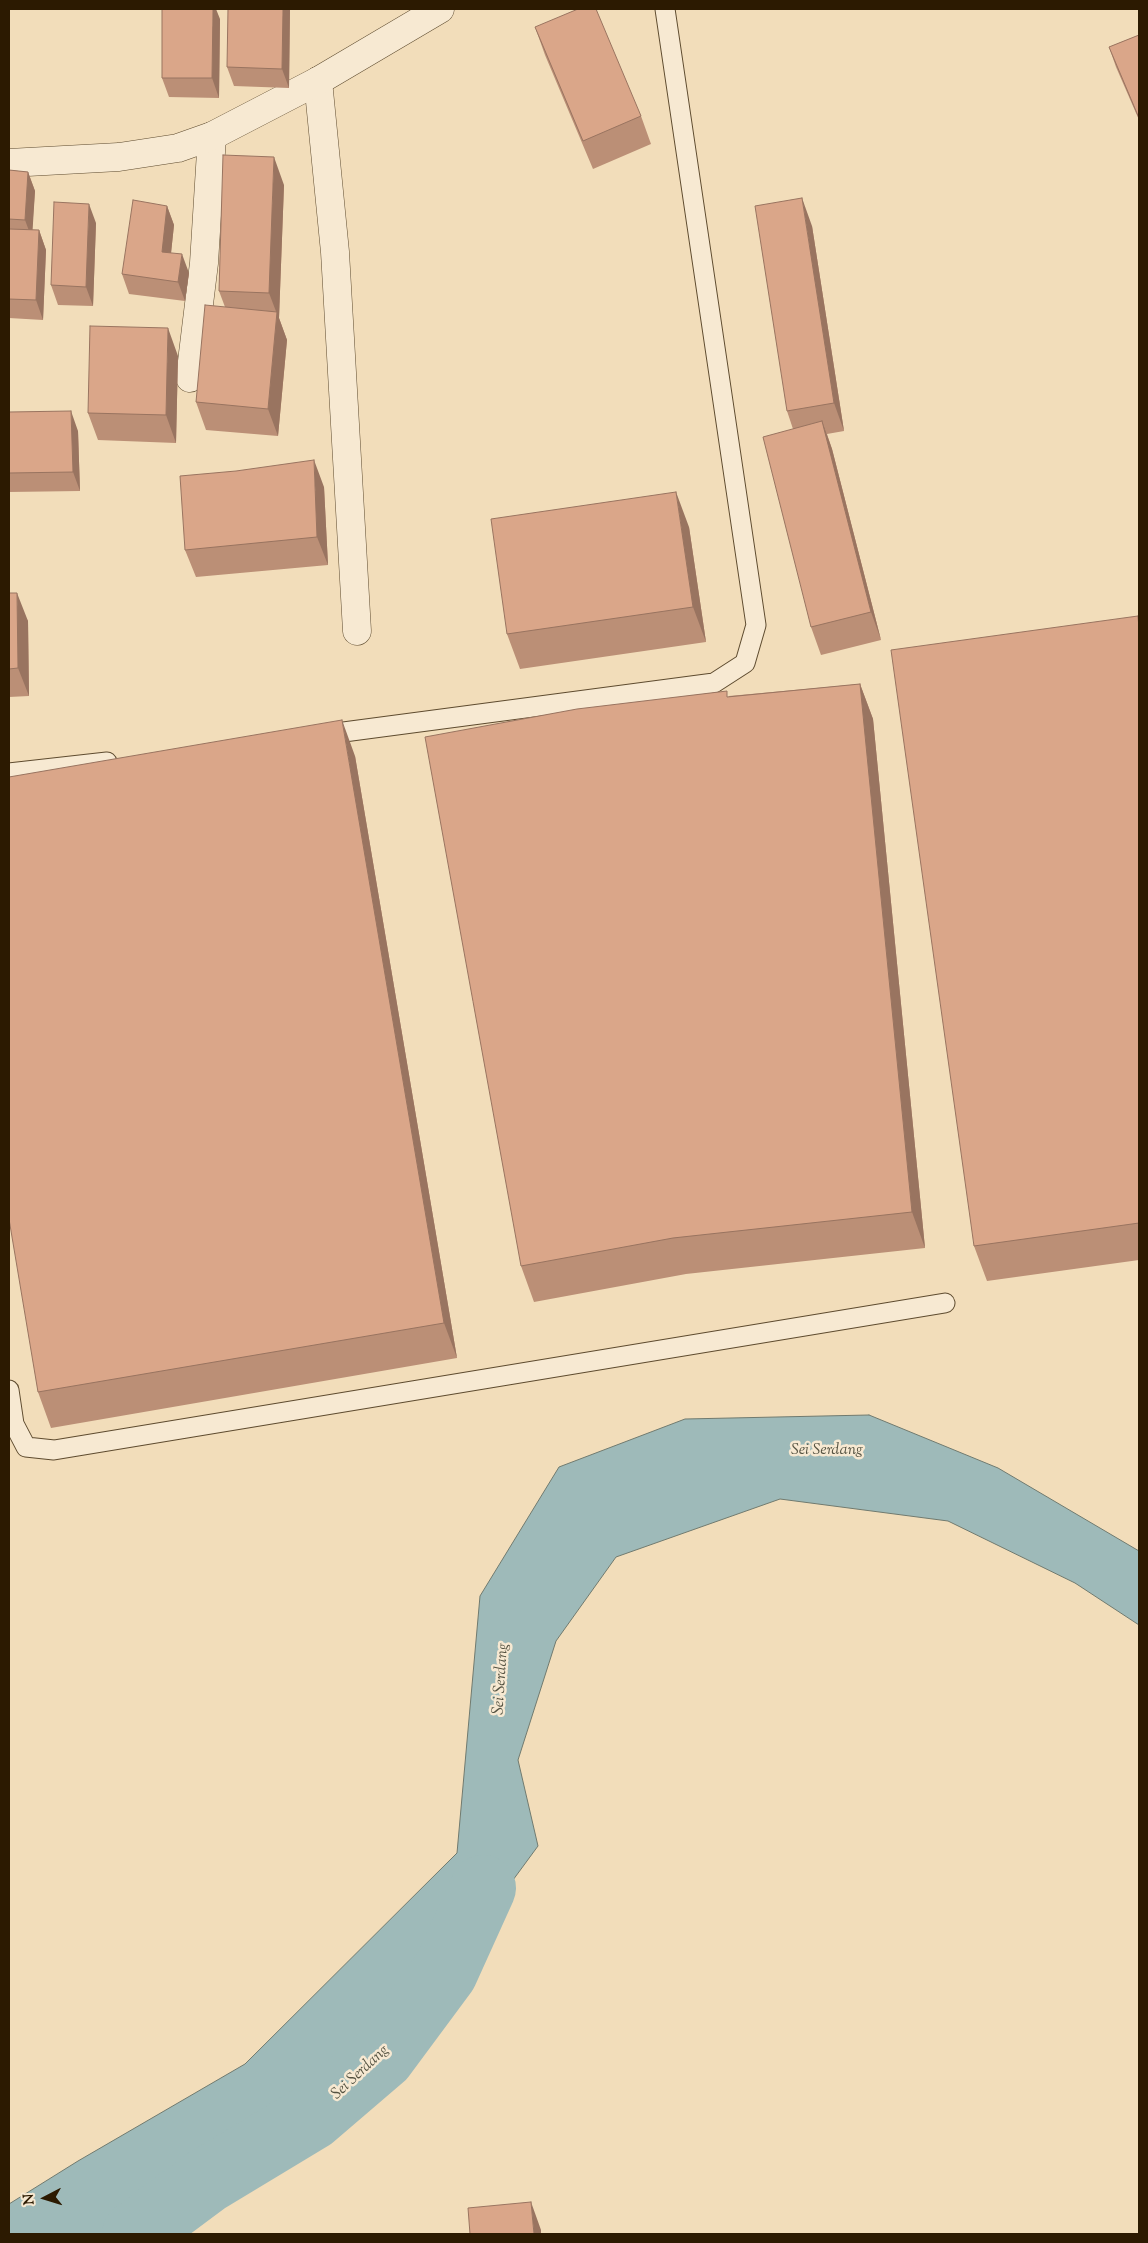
<!DOCTYPE html>
<style>
body{margin:0}
#map{position:relative;width:1148px;height:2243px;overflow:hidden;background:#f2ddba;font-family:"Sorts Mill Goudy",serif}
canvas{display:block}
.frame{position:absolute;inset:0;border:10px solid #2c1a01;pointer-events:none}
.north{position:absolute;left:20px;top:2173px;width:50px;height:50px;-webkit-text-stroke:4px #f7e9d2;paint-order:stroke;rotate:265deg;font-size:14px;font-weight:700;line-height:20px;text-align:center;color:#2c1a01}
.north::after{content:'';display:block;margin:auto;width:18px;height:22px;background:#2c1a01;clip-path:polygon(50% 0,100% 100%,50% 72%,0 100%)}
</style>
<div id="map">
<canvas width="1148" height="2243"></canvas>
<div class="frame"></div>
<div class="north">N</div>
</div>
<script>
const g = document.querySelector('canvas').getContext('2d');
g.lineJoin = 'round';
function fillPath(path, color) {
  g.fillStyle = color;
  g.fill(path, 'evenodd');
}
function toPath(rows) {
  const path = new Path2D();
  for (const r of rows) {
    path.moveTo(r[0], r[1]);
    for (let i = 2; i < r.length; i += 2) path.lineTo(r[i], r[i + 1]);
  }
  return path;
}
function strokePath(path, color, width, dash) {
  g.strokeStyle = color;
  g.lineWidth = width;
  g.lineCap = dash ? 'butt' : 'round';
  g.setLineDash(dash || []);
  g.stroke(path);
}
function label(font, color, halo, rows, align = 'center') {
  g.font = font + ' "Sorts Mill Goudy",serif';
  g.lineWidth = 5;
  g.setLineDash([]);
  g.textBaseline = 'middle';
  g.strokeStyle = halo;
  g.fillStyle = color;
  for (const [text, x, y, turn = 0] of rows) {
    g.save();
    g.translate(x, y);
    g.rotate((+turn || 0) * Math.PI / 180);
    g.textAlign = isNaN(turn) ? turn : align;
    if (halo) g.strokeText(text, 0, 0);
    g.fillText(text, 0, 0);
    g.restore();
  }
}
const water = toPath([
 [869,1415,998,1468,1139,1551,1139,1625,1075,1583,948,1521,780,1499,616,1557,556,1641,518,1760,538,1846,427,1997,263,2129,109,2234,9,2234,9,2204,78,2161,245,2064,457,1853,480,1596,559,1467,685,1419,869,1415]
]);
fillPath(water, '#9ebab9');
strokePath(water, '#707a6f', 1);
strokePath(toPath([
 [135,2234,206,2181,312,2117,382,2057,445,1972,483,1888]
]), '#9ebab9', 66);
const service = toPath([
 [321,735,714,683,745,663,756,625,665,9],
 [9,773,107,762],
 [9,1390,14,1424,26,1447,54,1450,945,1303]
]);
const minor = toPath([
 [318,81,335,252,357,631],
 [190,378,204,263,212,136]
]);
const tertiary = toPath([
 [9,163,119,157,178,148,212,136,318,81,440,9]
]);
strokePath(service, '#5e4b2f', 21);
strokePath(minor, '#5e4b2f', 29);
strokePath(tertiary, '#5e4b2f', 29);
strokePath(service, '#f7e9d2', 19);
strokePath(minor, '#f7e9d2', 28);
strokePath(tertiary, '#f7e9d2', 28);
fillPath(toPath([
 [290,9,289,88,234,86,227,67],
 [220,19,219,98,169,97,162,78],
 [535,27,641,116,651,144,593,169,545,55],
 [1139,35,1139,120,1116,67,1109,47],
 [9,170,28,172,35,191,32,230,39,230,46,250,43,320,9,318],
 [284,185,279,318,287,340,278,436,206,430,196,402,225,307,219,291],
 [167,206,174,225,171,253,189,273,185,301,129,294,122,274],
 [96,223,93,306,58,305,51,285],
 [812,226,844,431,827,434,832,449,881,640,821,655,811,627,793,429,787,411],
 [178,356,176,443,98,440,88,413],
 [9,412,78,431,80,491,9,492],
 [324,487,328,565,196,577,185,550],
 [689,527,706,642,520,669,507,634],
 [9,593,28,621,29,696,9,697],
 [1139,620,1139,1260,987,1281,974,1246],
 [860,684,873,719,925,1248,686,1274,534,1302,521,1266,729,696],
 [355,756,457,1358,51,1428,38,1392]
]), '#bb8f76');
fillPath(toPath([
 [213,9,216,9,220,19,219,98,212,78],
 [283,9,290,9,289,88,282,69],
 [274,157,284,185,279,318,287,340,278,436,268,409,277,314,269,293],
 [28,172,35,191,32,239,25,220],
 [802,198,812,226,844,431,834,403],
 [89,204,96,223,93,306,86,287],
 [167,206,174,225,169,272,162,252],
 [39,230,46,250,43,320,36,300],
 [182,254,189,273,185,301,178,282],
 [168,328,178,356,176,443,166,415],
 [71,411,78,431,80,491,73,472],
 [822,421,832,449,881,640,871,612],
 [314,460,324,487,328,565,317,537],
 [676,492,689,527,706,642,693,607],
 [17,593,28,621,29,696,18,668],
 [860,684,873,719,925,1248,912,1212],
 [342,720,355,756,457,1358,444,1323],
 [531,2202,541,2230,541,2234,534,2234]
]), '#997460');
const building = toPath([
 [162,9,213,9,212,78,162,78,162,9],
 [228,9,283,9,282,69,227,67,228,9],
 [578,9,596,9,641,116,583,141,535,27,578,9],
 [1139,35,1139,118,1109,47,1139,35],
 [223,155,274,157,269,293,219,291,223,155],
 [9,170,28,172,25,220,9,219,9,170],
 [802,198,834,403,787,411,755,206,802,198],
 [133,200,167,206,162,252,182,254,178,282,122,274,133,200],
 [54,202,89,204,86,287,51,285,54,202],
 [9,229,39,230,36,300,9,299,9,229],
 [205,305,277,312,268,409,196,402,205,305],
 [90,326,168,328,166,415,88,413,90,326],
 [71,411,73,472,9,473,9,412,71,411],
 [822,421,871,612,811,627,763,437,822,421],
 [314,460,317,537,185,550,180,476,236,471,314,460],
 [676,492,693,607,507,634,491,519,676,492],
 [9,593,17,593,18,668,9,669,9,593],
 [1138,616,1139,628,1139,1223,974,1246,891,650,1138,616],
 [860,684,912,1212,673,1238,521,1266,425,737,577,709,727,691,727,697,860,684],
 [342,720,444,1323,38,1392,9,1219,9,777,342,720],
 [531,2202,534,2234,470,2234,468,2208,531,2202]
]);
fillPath(building, '#daa689');
strokePath(building, '#997460', 1);
label('italic 16px', '#545241', '#f7e9d2', [
 ["Sei Serdang",827,1451],
 ["Sei Serdang",502,1679,-86],
 ["Sei Serdang",361,2073,-43]
]);
</script>
